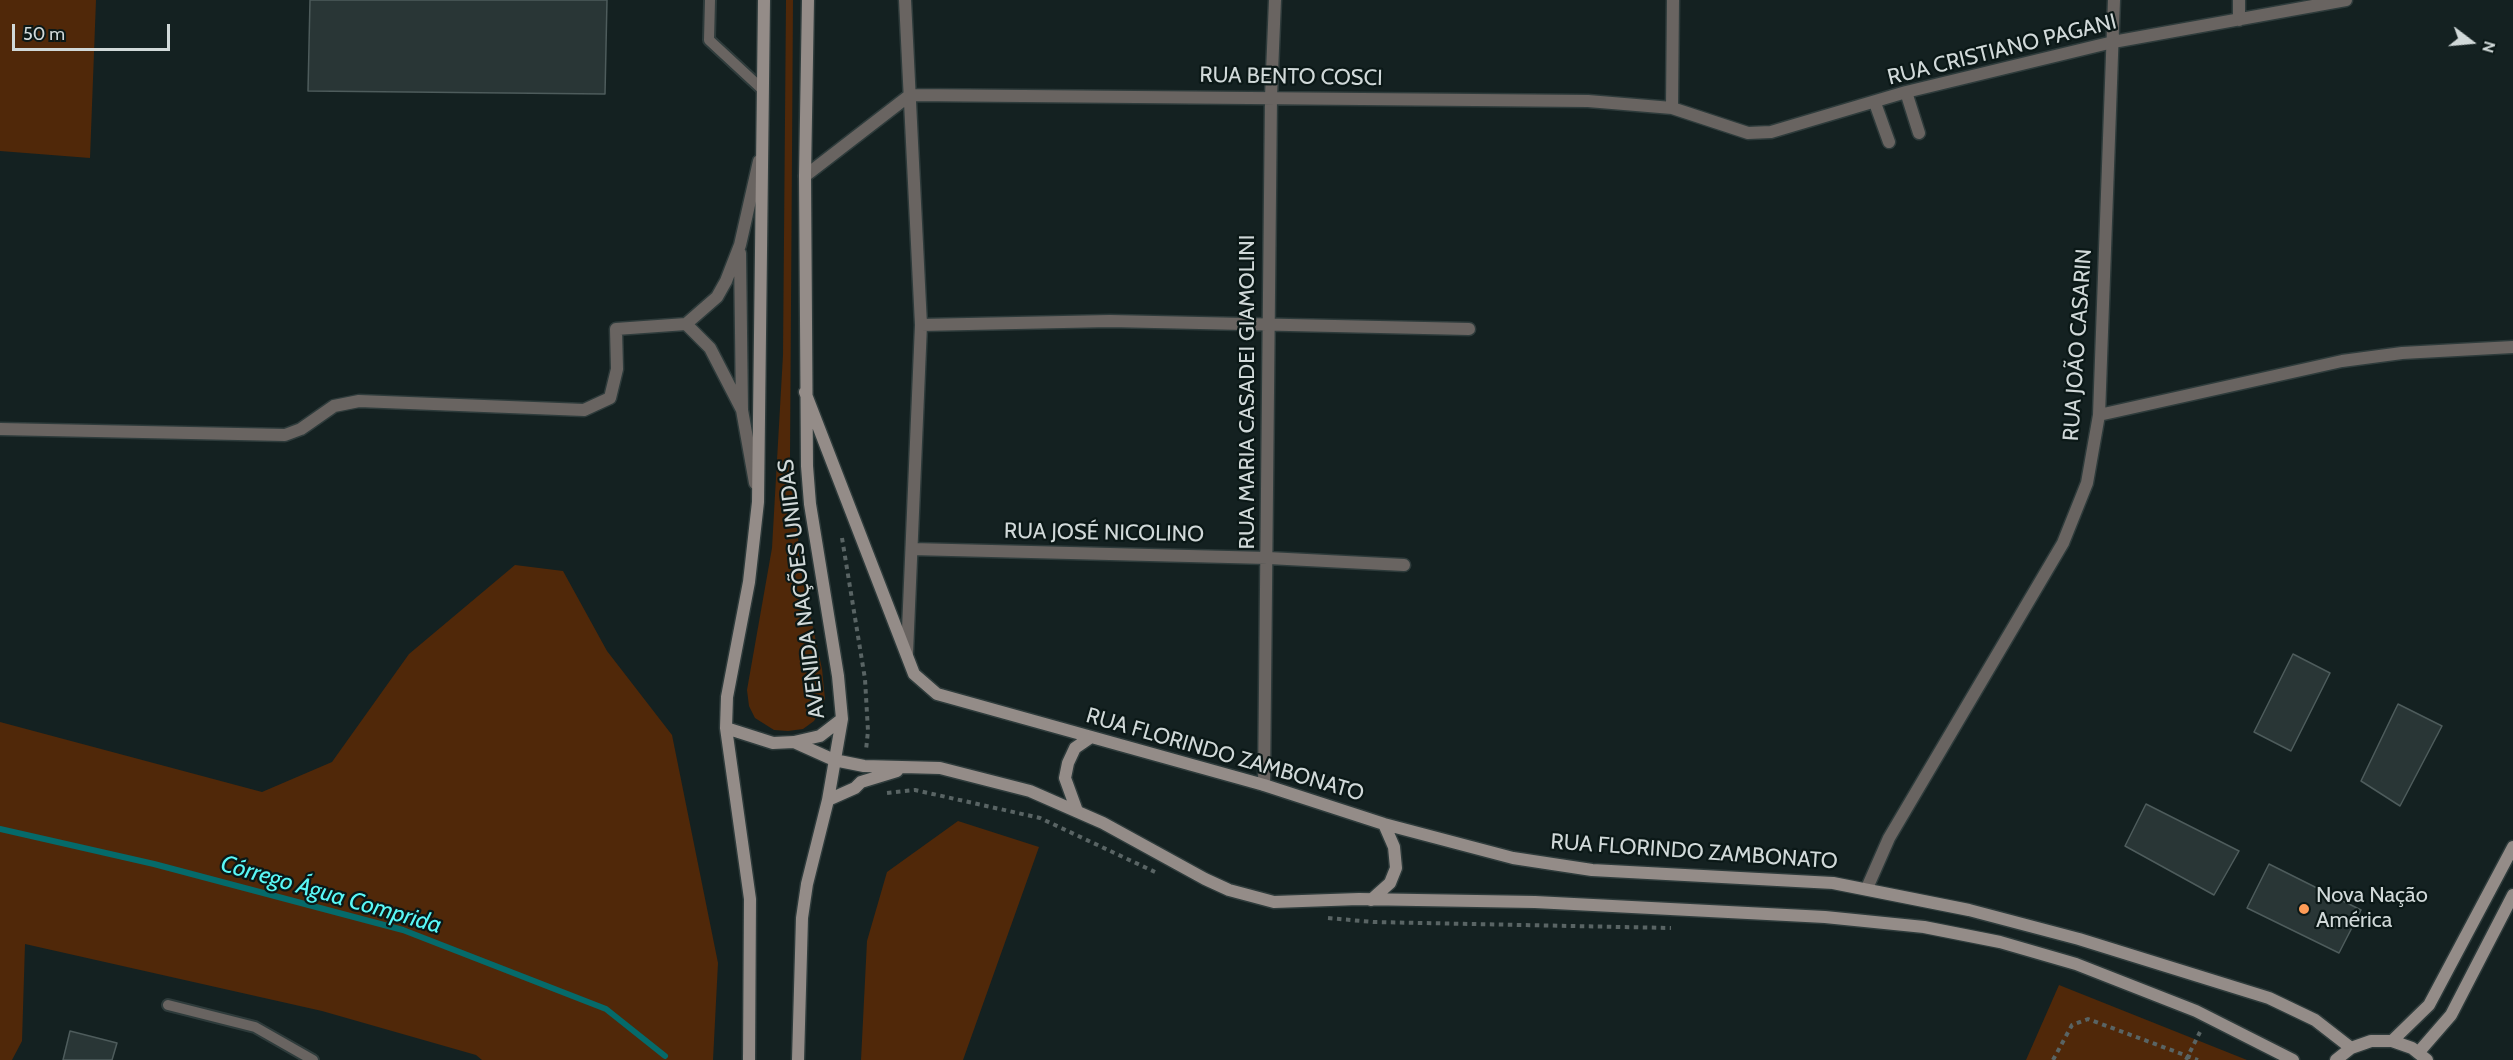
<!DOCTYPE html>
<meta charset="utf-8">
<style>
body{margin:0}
#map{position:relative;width:2513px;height:1060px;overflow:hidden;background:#142121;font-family:Cabin,sans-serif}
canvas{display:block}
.north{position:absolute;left:2441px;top:12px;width:60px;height:60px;-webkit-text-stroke:4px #0b1817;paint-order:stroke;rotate:106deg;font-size:16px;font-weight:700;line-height:24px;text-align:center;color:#d1d9d9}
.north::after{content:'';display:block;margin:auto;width:21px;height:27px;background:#d1d9d9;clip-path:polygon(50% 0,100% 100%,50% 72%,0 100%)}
.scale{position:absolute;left:12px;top:24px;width:158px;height:27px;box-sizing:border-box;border:3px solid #d1d9d9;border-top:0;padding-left:8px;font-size:18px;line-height:21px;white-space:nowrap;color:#d1d9d9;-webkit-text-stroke:4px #0b1817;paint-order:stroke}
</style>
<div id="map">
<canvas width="2513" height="1060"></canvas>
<div class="north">N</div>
<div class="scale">50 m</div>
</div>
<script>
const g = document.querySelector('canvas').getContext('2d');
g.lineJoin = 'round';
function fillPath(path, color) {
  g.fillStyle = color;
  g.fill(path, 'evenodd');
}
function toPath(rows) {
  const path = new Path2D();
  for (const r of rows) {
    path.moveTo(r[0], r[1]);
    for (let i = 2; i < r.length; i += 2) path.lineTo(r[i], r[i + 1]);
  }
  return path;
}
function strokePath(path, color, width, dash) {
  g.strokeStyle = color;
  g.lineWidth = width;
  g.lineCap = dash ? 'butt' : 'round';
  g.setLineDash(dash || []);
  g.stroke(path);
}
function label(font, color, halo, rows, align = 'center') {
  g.font = font + ' Cabin,sans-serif';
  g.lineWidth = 4.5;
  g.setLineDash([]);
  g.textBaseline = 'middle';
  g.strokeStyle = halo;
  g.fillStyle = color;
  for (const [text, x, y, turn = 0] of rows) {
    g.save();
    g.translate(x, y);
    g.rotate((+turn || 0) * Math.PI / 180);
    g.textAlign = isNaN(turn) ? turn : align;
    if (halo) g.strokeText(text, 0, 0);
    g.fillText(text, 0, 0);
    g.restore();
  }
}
fillPath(toPath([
 [0,0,96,0,90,158,0,151],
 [786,0,793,0,790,458,802,577,822,669,825,699,814,721,803,729,788,731,774,730,755,718,749,706,747,690,772,548,783,355],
 [515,565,563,571,607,651,672,735,718,963,713,1060,482,1060,476,1055,322,1011,25,944,22,1041,12,1060,0,1060,0,722,262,792,332,762,409,654],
 [958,821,1039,847,963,1060,861,1060,867,941,887,872],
 [2059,985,2247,1060,2026,1060]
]), '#502809');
strokePath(toPath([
 [0,829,154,864,403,930,606,1009,665,1056]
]), '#056a6a', 6);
const building = toPath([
 [310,0,607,0,605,94,308,91,310,0],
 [2293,654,2330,673,2291,751,2254,732,2293,654],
 [2398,704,2442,726,2400,806,2361,781,2398,704],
 [2146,804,2239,851,2214,895,2125,846,2146,804],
 [2269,864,2361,910,2339,953,2247,908,2269,864],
 [70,1031,117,1043,112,1060,63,1060,70,1031]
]);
fillPath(building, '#293636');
strokePath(building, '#4e5c5c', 1.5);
const service = toPath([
 [710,0,709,40,763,90],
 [168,1005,255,1027,313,1060]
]);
const minor = toPath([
 [905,0,921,325,907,653],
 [2239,0,2239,20],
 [1906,92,1919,133],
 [1875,103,1889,142],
 [1672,108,1673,0],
 [805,176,910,95,1588,101,1672,108,1748,133,1771,132,1906,92,2113,42,2346,0],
 [740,253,742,410,755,483],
 [921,325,1110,321,1469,329],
 [742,410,710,348,686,324,717,297,726,281,740,245,759,161],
 [2099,415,2342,361,2402,353,2513,347],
 [0,429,285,435,301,429,334,406,359,401,584,410,610,398,617,369,616,329,686,324],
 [912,549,1268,558,1404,565],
 [1264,785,1271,97,1275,0],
 [1867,888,1889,838,2063,543,2087,483,2099,415,2114,0]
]);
const secondary = toPath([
 [805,392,914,674,937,694,1264,785,1384,824,1513,858,1592,870,1833,883,1969,910,2079,939,2269,998,2315,1020,2351,1048],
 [726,728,773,743,794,742,820,736,842,719],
 [794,742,834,760,864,766,940,768,1030,791,1103,823,1205,879,1229,890,1274,902,1359,899,1535,902,1825,917,1924,927,2000,942,2076,964,2196,1011,2293,1060],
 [828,800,855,788,861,782,897,771],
 [1077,811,1065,778,1068,763,1075,748,1091,737],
 [1371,900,1390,883,1396,868,1394,847,1384,824],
 [2392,1041,2429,1005,2513,847],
 [2418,1053,2451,1015,2513,895],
 [749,1060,750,899,726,728,727,697,749,582,758,502,764,0],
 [798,1060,802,918,807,884,828,800,842,719,838,676,810,504,807,466,805,176,808,0],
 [2336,1060,2351,1048,2371,1041,2392,1041,2412,1048,2427,1060]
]);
strokePath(service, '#2e3b3b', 14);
strokePath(minor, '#2e3b3b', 15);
strokePath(secondary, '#2e3b3b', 15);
strokePath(toPath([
 [842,538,865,679,868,731,866,750],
 [887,793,915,790,1040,818,1155,872],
 [1328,918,1373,922,1671,928],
 [2053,1060,2072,1025,2088,1019,2198,1060],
 [2186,1060,2200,1032]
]), '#596464', 4, [4.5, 4.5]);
strokePath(service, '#696461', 10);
strokePath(minor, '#696461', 12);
strokePath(secondary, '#948c88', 12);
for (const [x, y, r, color] of [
 [2304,909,6,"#fe9c57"]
]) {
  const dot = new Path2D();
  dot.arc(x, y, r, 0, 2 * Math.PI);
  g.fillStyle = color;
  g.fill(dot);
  strokePath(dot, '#0b1817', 2);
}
label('22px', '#d1d9d9', '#0b1817', [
 ["RUA CRISTIANO PAGANI",2002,50,-14],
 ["RUA BENTO COSCI",1291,77,1],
 ["RUA JOÃO CASARIN",2078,345,-86],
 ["RUA MARIA CASADEI GIAMOLINI",1248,392,-90],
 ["RUA JOSÉ NICOLINO",1104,533,1],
 ["AVENIDA NAÇÕES UNIDAS",802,589,-97],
 ["RUA FLORINDO ZAMBONATO",1225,755,16],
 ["RUA FLORINDO ZAMBONATO",1694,852,4]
]);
label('22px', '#d1d9d9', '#0b1817', [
 ["Nova Nação",2316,896],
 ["América",2316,921]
], 'left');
label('italic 24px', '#59f7f6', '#0b1817', [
 ["Córrego Água Comprida",331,895,16]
]);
</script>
